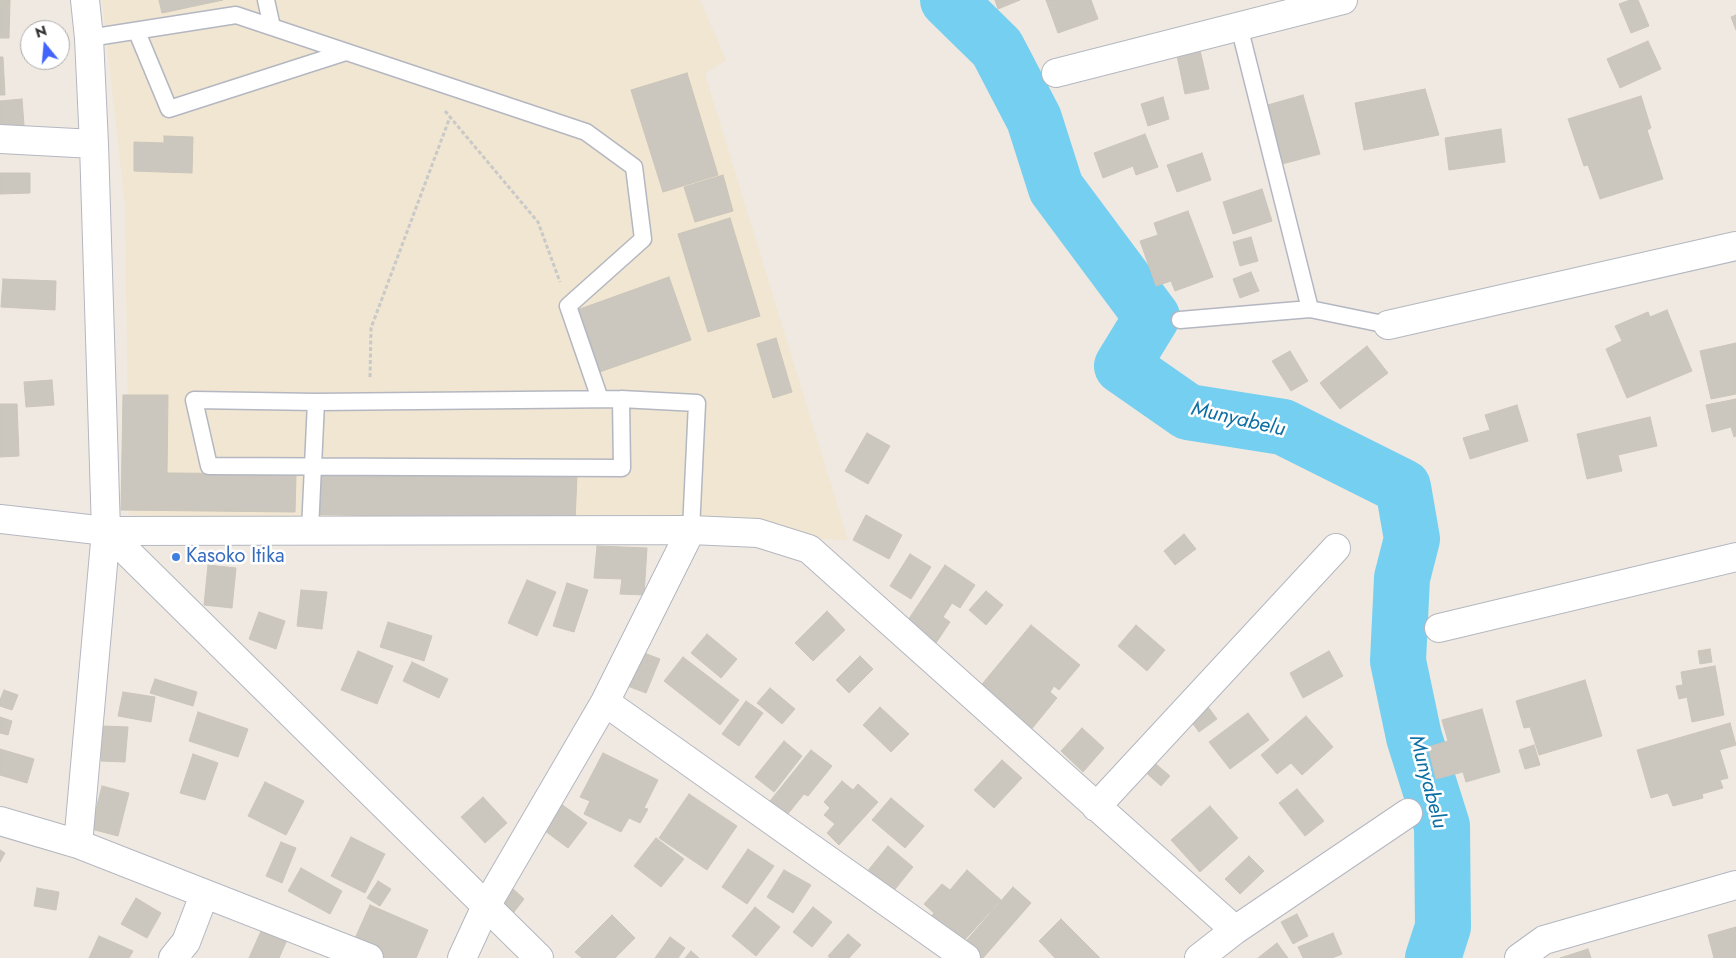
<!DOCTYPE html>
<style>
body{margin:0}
#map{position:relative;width:1736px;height:958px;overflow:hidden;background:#efe9e1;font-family:Jost,sans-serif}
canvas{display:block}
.north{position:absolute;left:20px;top:20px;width:50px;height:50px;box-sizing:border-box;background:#fff;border:1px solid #ababab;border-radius:50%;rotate:343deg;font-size:14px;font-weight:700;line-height:20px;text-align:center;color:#2e2e2e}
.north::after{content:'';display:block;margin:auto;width:18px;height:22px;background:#4264fb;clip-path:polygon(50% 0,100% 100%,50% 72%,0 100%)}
</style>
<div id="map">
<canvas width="1736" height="958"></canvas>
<div class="north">N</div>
</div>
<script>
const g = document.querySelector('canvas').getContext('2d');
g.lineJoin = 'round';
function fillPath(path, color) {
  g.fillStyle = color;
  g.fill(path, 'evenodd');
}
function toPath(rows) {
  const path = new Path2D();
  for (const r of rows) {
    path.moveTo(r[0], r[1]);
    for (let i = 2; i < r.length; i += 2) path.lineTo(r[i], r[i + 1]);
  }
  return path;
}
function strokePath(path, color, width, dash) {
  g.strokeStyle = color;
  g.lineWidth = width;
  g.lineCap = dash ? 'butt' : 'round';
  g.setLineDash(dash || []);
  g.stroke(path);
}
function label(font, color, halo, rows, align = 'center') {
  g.font = font + ' Jost,sans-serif';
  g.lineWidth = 5;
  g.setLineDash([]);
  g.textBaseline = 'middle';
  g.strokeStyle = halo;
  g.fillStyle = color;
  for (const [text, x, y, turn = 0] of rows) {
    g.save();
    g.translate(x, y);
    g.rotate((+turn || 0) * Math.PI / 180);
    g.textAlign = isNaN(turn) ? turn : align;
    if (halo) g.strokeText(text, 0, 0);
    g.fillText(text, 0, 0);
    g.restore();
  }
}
fillPath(toPath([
 [102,0,700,0,726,60,705,74,848,540,129,515,125,205]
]), '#f0e6d1');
strokePath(toPath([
 [948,0,997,48,1034,119,1056,188,1152,317,1122,366,1188,412,1283,427,1403,487,1412,539,1402,578,1398,661,1414,737,1442,826,1443,927,1433,958]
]), '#75cff0', 56);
const building = toPath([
 [0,0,10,0,9,38,0,38,0,0],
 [159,0,223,0,162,13,159,0],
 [995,0,1020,0,998,9,995,0],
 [1046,0,1091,0,1098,19,1058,33,1046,0],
 [1630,0,1638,0,1649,26,1631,33,1619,4,1630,0],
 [1736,15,1736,30,1731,17,1736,15],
 [1648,41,1661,69,1620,88,1607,59,1648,41],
 [1199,46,1209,89,1185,94,1176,51,1199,46],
 [0,57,3,57,5,95,0,95,0,57],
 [687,73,718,175,663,192,631,90,687,73],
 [1425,89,1439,135,1364,150,1355,103,1425,89],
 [1303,95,1320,154,1282,164,1257,108,1303,95],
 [1641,96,1651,128,1647,130,1663,179,1600,199,1588,165,1584,166,1568,119,1641,96],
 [1163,97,1169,119,1148,126,1141,104,1163,97],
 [22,99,24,125,0,127,0,101,22,99],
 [1501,129,1505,162,1449,170,1445,138,1501,129],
 [1145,134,1158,167,1136,175,1133,166,1103,178,1094,153,1145,134],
 [164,136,193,137,192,173,134,171,134,142,164,143,164,136],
 [1202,153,1211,180,1177,192,1167,165,1202,153],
 [0,173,30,173,30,193,0,194,0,173],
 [723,175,733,211,695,222,684,187,723,175],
 [1262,189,1272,221,1233,234,1223,202,1262,189],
 [1188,211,1213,277,1175,291,1171,281,1156,286,1140,241,1158,235,1154,223,1188,211],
 [730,218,760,316,708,332,678,234,730,218],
 [1251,237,1258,261,1240,266,1233,242,1251,237],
 [1251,272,1259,291,1240,298,1233,279,1251,272],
 [669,277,691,340,588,376,566,314,669,277],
 [3,279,56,281,55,310,1,307,3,279],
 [1667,310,1692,371,1627,398,1606,349,1622,341,1615,326,1648,312,1650,317,1667,310],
 [776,338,792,392,773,398,757,344,776,338],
 [1736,343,1736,394,1711,399,1700,351,1736,343],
 [1367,346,1388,373,1340,409,1320,383,1367,346],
 [1290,351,1308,381,1291,391,1272,361,1290,351],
 [52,380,54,405,26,407,24,382,52,380],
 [123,395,168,395,167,473,296,474,295,512,121,510,123,395],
 [1736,399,1736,436,1734,437,1731,427,1712,432,1706,405,1736,399],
 [0,404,17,404,19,456,0,457,0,404],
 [1517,405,1528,441,1470,459,1463,438,1490,430,1485,415,1517,405],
 [1650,417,1657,446,1618,455,1622,471,1587,479,1577,434,1650,417],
 [867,433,890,446,868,484,845,471,867,433],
 [308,468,577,475,575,521,306,514,308,468],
 [866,515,902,535,889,559,853,540,866,515],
 [1184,534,1196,549,1175,565,1164,551,1184,534],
 [597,546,647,548,644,595,620,594,622,579,594,578,597,546],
 [910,554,931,567,911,599,890,586,910,554],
 [208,565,236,568,232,608,204,605,208,565],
 [945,565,975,585,960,608,952,603,943,617,950,622,934,646,904,626,945,565],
 [527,580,556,592,537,636,508,623,527,580],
 [567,583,588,590,574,632,553,626,567,583],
 [301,590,327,592,322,629,297,626,301,590],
 [986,591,1003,605,986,625,969,610,986,591],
 [827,611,845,630,813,661,795,643,827,611],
 [259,612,285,621,276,649,249,639,259,612],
 [388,622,432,636,424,661,380,647,388,622],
 [1031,625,1080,665,1059,690,1054,686,1050,692,1057,698,1030,731,978,689,1031,625],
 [1136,625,1165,650,1147,671,1118,646,1136,625],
 [707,634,737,659,721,678,691,653,707,634],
 [1710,649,1712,662,1700,664,1698,651,1710,649],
 [358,651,393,666,377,704,341,690,358,651],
 [639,651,660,659,646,693,625,685,639,651],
 [1329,651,1343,676,1303,698,1290,673,1329,651],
 [860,656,873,669,849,693,836,680,860,656],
 [683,657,739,700,720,725,664,681,683,657],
 [412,662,448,679,439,698,403,681,412,662],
 [1715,666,1724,715,1692,722,1687,697,1679,699,1676,686,1683,685,1681,672,1715,666],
 [155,679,197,692,193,706,150,693,155,679],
 [1585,680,1602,736,1539,755,1530,727,1524,728,1516,701,1585,680],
 [770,688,795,709,782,724,757,703,770,688],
 [4,690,18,695,12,710,0,706,0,700,4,690],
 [123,692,155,697,151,722,118,716,123,692],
 [1200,696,1217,719,1199,732,1182,709,1200,696],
 [746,701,763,713,739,746,722,734,746,701],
 [880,707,909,734,891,752,863,725,880,707],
 [1482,709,1500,772,1466,782,1463,772,1436,779,1428,747,1448,741,1442,720,1482,709],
 [198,712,248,729,238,757,189,741,198,712],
 [1248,713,1269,740,1230,769,1209,742,1248,713],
 [1306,716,1333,747,1302,775,1291,763,1277,774,1261,755,1306,716],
 [0,717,12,721,8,735,0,733,0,717],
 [1730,723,1736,745,1719,750,1713,728,1730,723],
 [103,726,128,727,125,762,101,761,103,726],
 [1082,728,1104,748,1083,772,1061,751,1082,728],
 [1713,728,1728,778,1720,780,1723,788,1702,794,1703,798,1673,806,1668,793,1651,798,1637,750,1713,728],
 [784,741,802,756,774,792,755,777,784,741],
 [1534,745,1540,765,1525,769,1519,750,1534,745],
 [0,749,34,759,27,783,0,775,0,749],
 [811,750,832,766,808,796,804,794,787,815,770,801,811,750],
 [603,753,658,780,644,808,648,809,640,823,629,818,621,832,584,814,590,801,580,797,603,753],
 [193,754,218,763,205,800,180,793,193,754],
 [1150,759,1170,776,1161,786,1142,769,1150,759],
 [1002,760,1022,778,994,808,974,790,1002,760],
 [842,781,853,790,858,784,878,802,839,845,827,833,835,824,824,815,830,808,824,802,842,781],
 [265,782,304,801,286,835,248,816,265,782],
 [102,786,129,793,118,836,91,829,102,786],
 [1297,789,1324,821,1305,836,1279,803,1297,789],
 [689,794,737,826,707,870,659,838,689,794],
 [483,797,507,823,485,843,461,817,483,797],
 [891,798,924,826,905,848,872,820,891,798],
 [560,803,587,823,568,848,541,828,560,803],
 [1210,806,1238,838,1200,872,1171,840,1210,806],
 [351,837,385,854,365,893,331,876,351,837],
 [656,838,684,859,661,887,634,866,656,838],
 [281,842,296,848,282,883,266,876,281,842],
 [888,846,913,867,892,893,866,873,888,846],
 [748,849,774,866,747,904,722,887,748,849],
 [0,850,5,853,0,862,0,850],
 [1249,856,1264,871,1240,894,1225,879,1249,856],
 [301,868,342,891,330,914,288,891,301,868],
 [784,870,811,885,793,913,767,897,784,870],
 [967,870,1001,900,959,946,929,919,934,913,924,904,942,884,950,890,967,870],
 [378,881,391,889,380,906,367,898,378,881],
 [510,886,524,899,514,912,499,900,510,886],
 [1013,887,1031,903,983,958,972,958,960,948,1013,887],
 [37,888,59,892,56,910,34,906,37,888],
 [136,898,161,913,147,938,121,924,136,898],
 [370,905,428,930,416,958,384,958,352,945,370,905],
 [755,907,780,927,756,956,732,936,755,907],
 [813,907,832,922,812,947,793,932,813,907],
 [1297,914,1308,936,1293,944,1281,922,1297,914],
 [612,915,635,938,615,958,582,958,575,952,612,915],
 [1061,919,1100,958,1055,958,1039,941,1061,919],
 [1736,927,1736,958,1714,958,1708,935,1736,927],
 [262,929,287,940,279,958,249,958,262,929],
 [1333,933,1342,954,1332,958,1303,958,1298,947,1333,933],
 [848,934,861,945,849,958,830,958,828,956,848,934],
 [99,936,133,951,129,958,89,958,99,936],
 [670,937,685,948,678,958,655,958,670,937],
 [1277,943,1288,958,1258,958,1277,943],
 [1588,949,1591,958,1560,958,1588,949],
 [691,951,699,958,685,958,691,951]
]);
fillPath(building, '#cbc7bf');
strokePath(building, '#cbc5ba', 1);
const lane = toPath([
 [266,0,272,27],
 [1239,26,1310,309,1388,325],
 [137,32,169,109,346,52],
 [89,38,236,15,586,132,634,167,643,239,568,306,600,399],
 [1180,320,1310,309],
 [621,399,622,468,209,466,194,400,316,402,621,399,697,403,691,530],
 [310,530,316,402]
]);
const street = toPath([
 [1056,73,1343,0],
 [0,139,94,144],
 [1388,325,1736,246],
 [106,531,691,530,758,533,809,549,1235,930],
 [1439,628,1736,557],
 [605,702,966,958],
 [1096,807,1336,548],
 [0,821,78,844,369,958],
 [78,844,106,531,94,144,89,38,85,0],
 [173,958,186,942,204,895],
 [462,958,486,906,605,702,691,530],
 [1199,958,1235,930,1408,813],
 [1519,958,1544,940,1736,885]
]);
const secondary = toPath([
 [0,519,106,531,539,958]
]);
strokePath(lane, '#b4b7c1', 19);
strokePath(street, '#b4b7c1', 30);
strokePath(secondary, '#b4b7c1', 30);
strokePath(toPath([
 [445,111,538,222,560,282],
 [370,377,371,328,450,117]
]), '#c9c9c9', 3, [4, 2.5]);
strokePath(lane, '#fff', 16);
strokePath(street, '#fff', 28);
strokePath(secondary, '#fff', 28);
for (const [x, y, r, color] of [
 [176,557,5,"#3f7fe0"]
]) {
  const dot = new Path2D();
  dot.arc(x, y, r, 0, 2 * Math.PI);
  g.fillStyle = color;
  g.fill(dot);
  strokePath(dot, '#fff', 2);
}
label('20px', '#366cbe', '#fff', [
 ["Kasoko Itika",186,557]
], 'left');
label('italic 21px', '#0d6fa3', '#fff', [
 ["Munyabelu",1238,420,13],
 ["Munyabelu",1427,782,75]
]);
</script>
